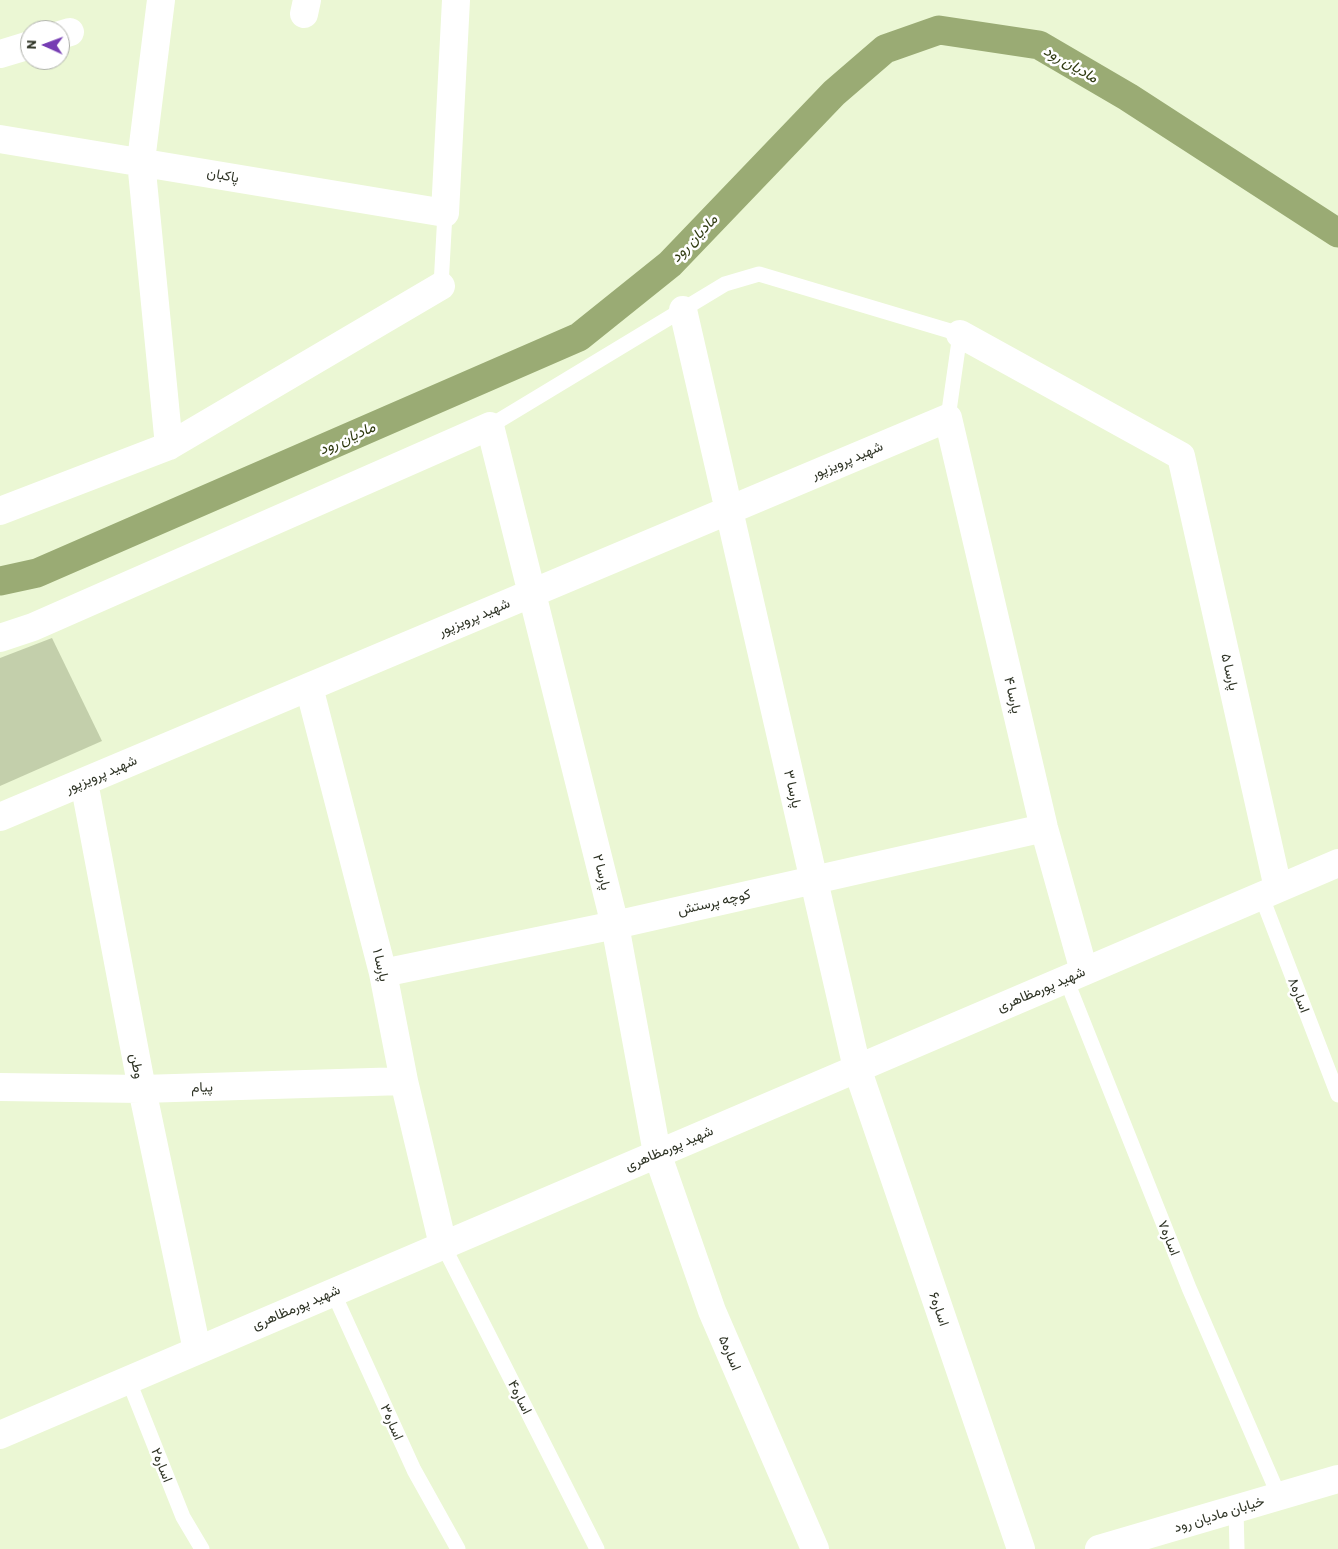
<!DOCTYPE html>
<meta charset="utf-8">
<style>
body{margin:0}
#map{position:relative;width:1338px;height:1549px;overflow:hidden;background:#ebf7d4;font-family:Barlow,sans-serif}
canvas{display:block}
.north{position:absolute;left:20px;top:20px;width:50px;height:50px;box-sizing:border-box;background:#fff;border:1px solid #acaea8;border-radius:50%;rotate:272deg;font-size:14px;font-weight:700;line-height:20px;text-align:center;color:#2f3426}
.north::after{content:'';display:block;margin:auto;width:18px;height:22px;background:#763db3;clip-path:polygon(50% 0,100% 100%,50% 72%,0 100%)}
</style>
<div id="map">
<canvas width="1338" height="1549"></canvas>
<div class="north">N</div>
</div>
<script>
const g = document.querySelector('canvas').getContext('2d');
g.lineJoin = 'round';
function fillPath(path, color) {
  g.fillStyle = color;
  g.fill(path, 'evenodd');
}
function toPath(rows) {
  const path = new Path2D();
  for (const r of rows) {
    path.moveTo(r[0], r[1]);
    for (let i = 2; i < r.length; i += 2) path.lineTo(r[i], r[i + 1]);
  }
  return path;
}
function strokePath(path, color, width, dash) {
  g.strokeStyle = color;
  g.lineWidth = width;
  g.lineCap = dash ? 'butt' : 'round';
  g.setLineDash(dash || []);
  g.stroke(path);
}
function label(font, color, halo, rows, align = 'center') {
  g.font = font + ' Barlow,Vazirmatn,sans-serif';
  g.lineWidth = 5;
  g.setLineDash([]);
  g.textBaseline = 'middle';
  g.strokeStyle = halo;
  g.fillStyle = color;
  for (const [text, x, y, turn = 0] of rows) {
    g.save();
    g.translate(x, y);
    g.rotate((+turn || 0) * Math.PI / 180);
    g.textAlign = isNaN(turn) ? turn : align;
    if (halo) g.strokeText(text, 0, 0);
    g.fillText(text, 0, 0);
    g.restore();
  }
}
fillPath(toPath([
 [52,638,102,741,0,786,0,658]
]), '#c3cfab');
strokePath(toPath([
 [0,581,37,573,579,337,670,264,834,93,885,49,939,30,1039,45,1128,97,1338,233]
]), '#9aab74', 29);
strokePath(toPath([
 [441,286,445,213],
 [490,426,725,284,759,274,960,334,948,418],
 [1261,895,1338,1095],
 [1066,979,1189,1288,1279,1496],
 [443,1245,597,1549],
 [333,1292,414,1470,458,1549],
 [128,1379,183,1517,202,1549],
 [1236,1510,1237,1549]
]), '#fff', 15);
strokePath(toPath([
 [161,0,141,161,169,446],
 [304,14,307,0],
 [60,35,70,32],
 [0,54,30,45],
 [0,139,445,213,456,0],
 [683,310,857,1068,1021,1549],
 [960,334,1181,456,1278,888],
 [0,511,169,446,441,286],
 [0,638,33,627,490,426,615,925,657,1153,712,1311,815,1549],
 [309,687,383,973,404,1081,443,1245],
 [84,782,142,1089,197,1350],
 [0,817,948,418,1044,828,1084,971],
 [383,973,615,925,1044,828],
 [0,1087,142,1089,404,1081],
 [1099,1549,1338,1479]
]), '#fff', 28);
strokePath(toPath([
 [0,1435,1338,863]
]), '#fff', 28);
label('14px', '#2f3426', '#fff', [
 ["پاکبان",223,175,10],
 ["شهید پرویزپور",847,460,-23],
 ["شهید پرویزپور",474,617,-23],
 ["پارسا ۵",1230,672,77],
 ["پارسا ۴",1013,695,77],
 ["شهید پرویزپور",101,774,-23],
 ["پارسا ۳",793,789,77],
 ["پارسا ۲",602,872,76],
 ["کوچه پرستش",714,902,-13],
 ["پارسا ۱",381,965,77],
 ["شهید پورمظاهری",1041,989,-23],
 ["اساره۸",1299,995,69],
 ["وطن",137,1066,79],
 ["پیام",202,1087,-2],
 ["شهید پورمظاهری",669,1148,-23],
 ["اساره۷",1169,1238,68],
 ["شهید پورمظاهری",296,1307,-23],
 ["اساره۶",939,1309,71],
 ["اساره۵",730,1353,67],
 ["اساره۴",520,1397,63],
 ["اساره۳",392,1422,66],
 ["اساره۲",162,1465,68],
 ["خیابان مادیان رود",1219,1514,-17]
]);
label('italic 15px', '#303b11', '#fff', [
 ["مادیان رود",1071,64,30],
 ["مادیان رود",694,238,-46],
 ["مادیان رود",347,438,-24]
]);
</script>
